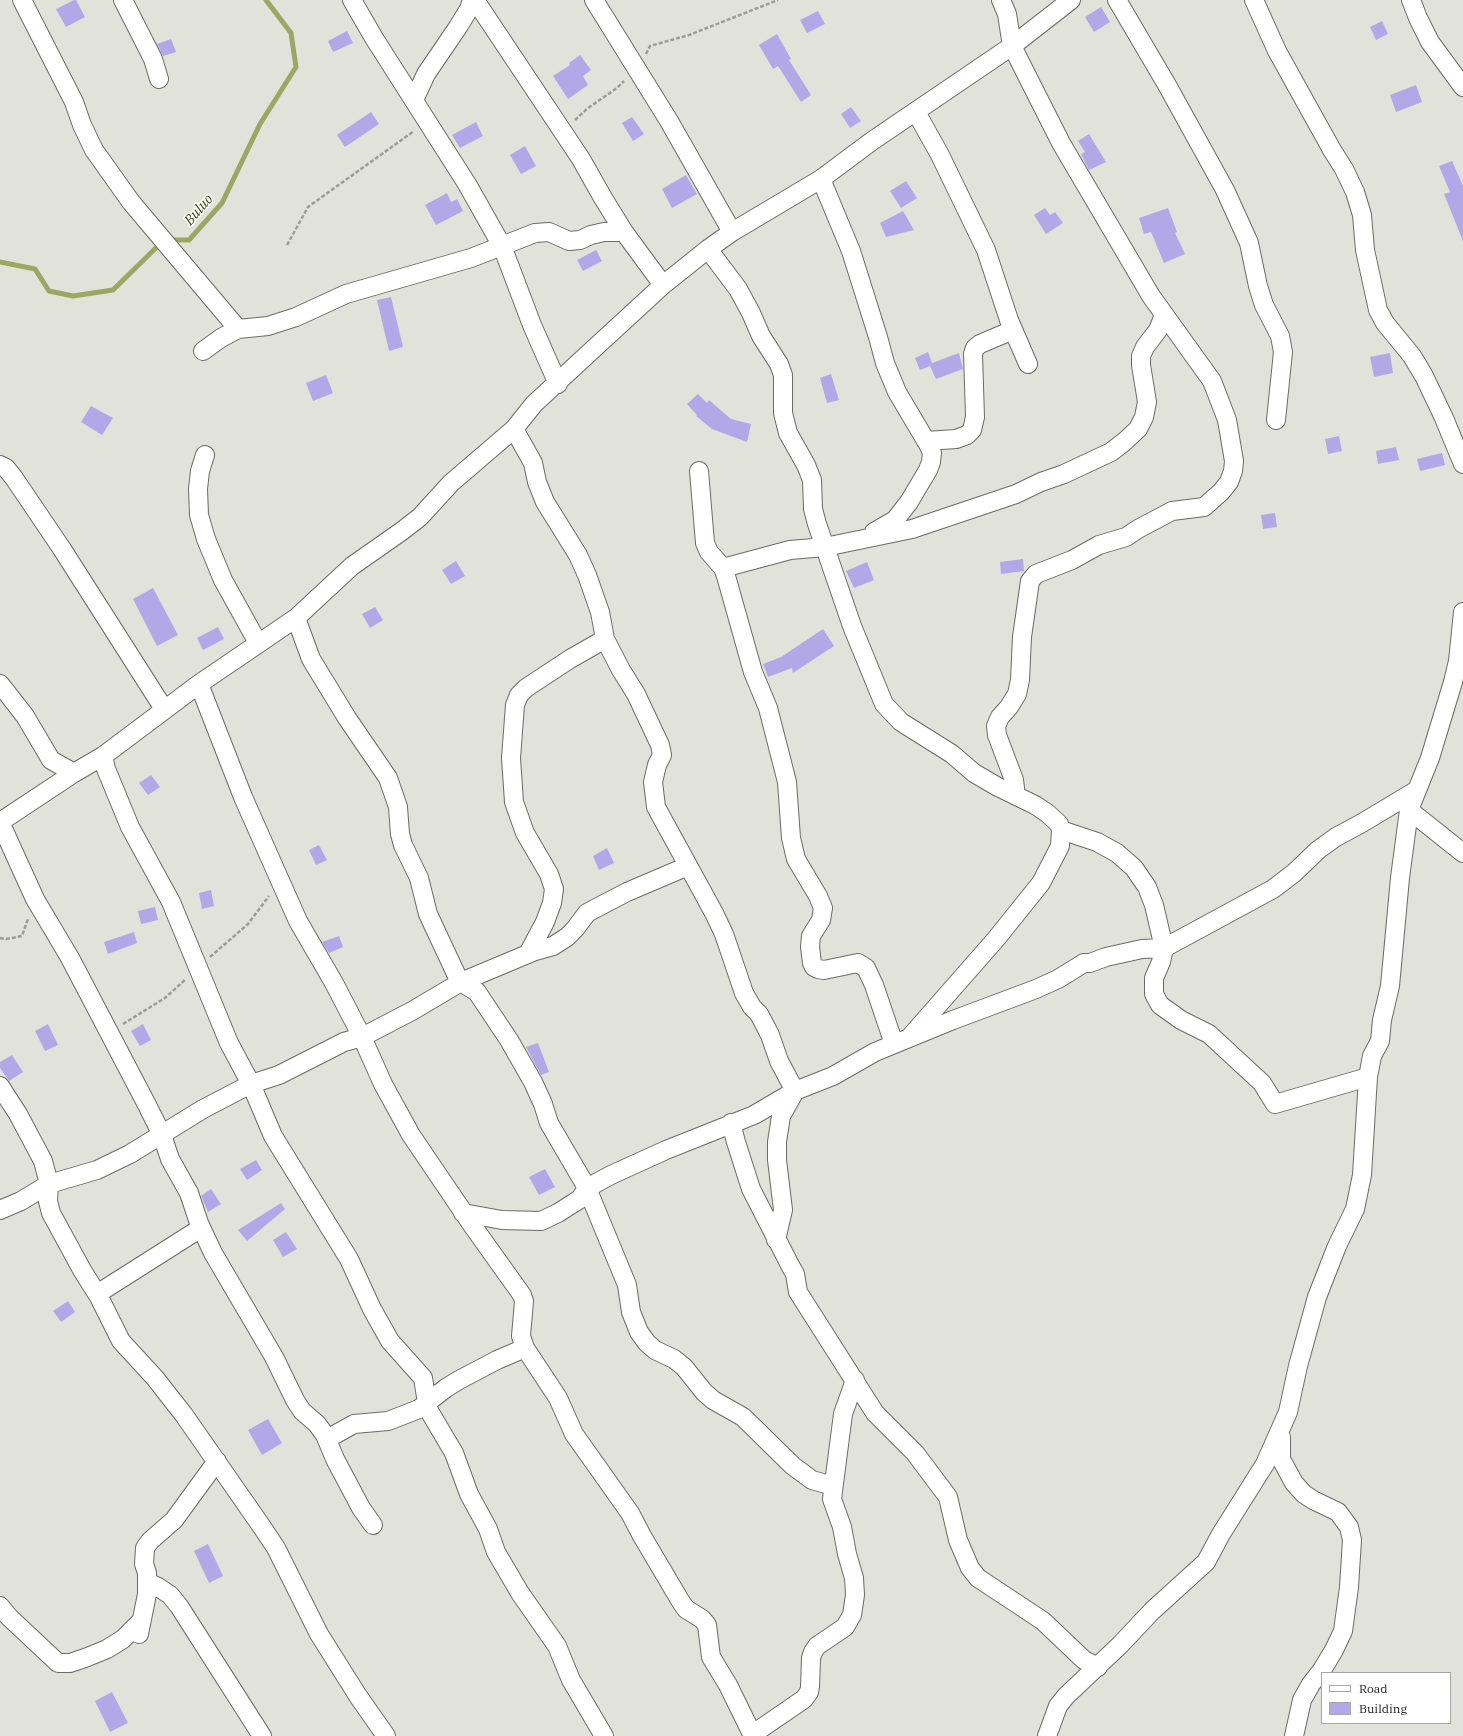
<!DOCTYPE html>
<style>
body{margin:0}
#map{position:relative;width:1463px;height:1736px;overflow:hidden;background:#e1e3da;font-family:"IBM Plex Serif",serif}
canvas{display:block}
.legend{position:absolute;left:1321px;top:1672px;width:130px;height:52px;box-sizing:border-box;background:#fff;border:1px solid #a7a7a5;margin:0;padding:5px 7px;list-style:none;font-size:12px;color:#22221f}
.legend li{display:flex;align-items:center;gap:8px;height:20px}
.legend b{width:20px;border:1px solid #a7a7a5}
</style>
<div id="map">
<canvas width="1463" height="1736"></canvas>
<ul class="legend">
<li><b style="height:5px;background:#fff"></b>Road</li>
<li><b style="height:11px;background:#b2a8e8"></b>Building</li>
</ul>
</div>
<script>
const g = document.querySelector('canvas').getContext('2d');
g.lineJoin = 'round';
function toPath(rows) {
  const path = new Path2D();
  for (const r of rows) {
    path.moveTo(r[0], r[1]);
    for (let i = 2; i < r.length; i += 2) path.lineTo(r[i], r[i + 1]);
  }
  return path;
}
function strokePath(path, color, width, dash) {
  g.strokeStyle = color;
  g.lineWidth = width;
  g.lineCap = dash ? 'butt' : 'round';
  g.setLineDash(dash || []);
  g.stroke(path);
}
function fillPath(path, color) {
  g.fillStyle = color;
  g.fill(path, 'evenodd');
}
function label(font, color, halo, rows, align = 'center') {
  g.font = font + ' "IBM Plex Serif",serif';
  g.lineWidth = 3;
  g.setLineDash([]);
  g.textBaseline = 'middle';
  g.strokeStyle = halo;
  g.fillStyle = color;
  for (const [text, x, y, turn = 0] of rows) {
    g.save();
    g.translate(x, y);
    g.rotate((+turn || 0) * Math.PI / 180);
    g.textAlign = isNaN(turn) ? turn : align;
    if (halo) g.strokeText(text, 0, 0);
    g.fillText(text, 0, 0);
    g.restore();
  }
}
strokePath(toPath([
 [169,240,189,240,222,203,260,124,296,67,291,33,266,0],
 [0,262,35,269,49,291,73,296,113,290,162,242]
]), '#9da764', 5);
fillPath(toPath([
 [74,0,76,0,85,17,66,27,56,9],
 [1101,7,1110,22,1094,32,1085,17],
 [818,11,825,24,807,33,800,20],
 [1382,21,1388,34,1376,40,1370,27],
 [347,31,353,43,333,52,328,41],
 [777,34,791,59,789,60,811,95,801,102,778,66,773,69,759,45],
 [171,39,176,52,163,56,157,44],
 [580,55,591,70,583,76,588,85,568,99,553,76,570,65,569,63],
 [1416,85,1422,102,1396,112,1390,95],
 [851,107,861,121,850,128,841,114],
 [371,112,379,124,345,147,337,135],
 [632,117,644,134,633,141,622,123],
 [476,122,483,136,460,148,452,135],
 [1089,134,1106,162,1089,170,1081,154,1085,152,1078,141],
 [525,146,536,166,521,174,510,155],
 [1452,161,1463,186,1463,241,1444,194,1450,192,1439,166],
 [686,175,697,194,672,208,662,189],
 [906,181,917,198,901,208,890,191],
 [447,193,451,202,457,199,463,211,436,225,425,205],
 [1045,208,1050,215,1055,212,1063,223,1046,234,1034,215],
 [1168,208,1177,232,1175,233,1185,254,1164,263,1151,232,1144,234,1139,218],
 [903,211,914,230,886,237,880,223],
 [596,250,602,261,583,271,577,260],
 [391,297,403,347,389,351,377,300],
 [928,352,932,363,959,353,963,369,936,379,930,366,920,370,915,358],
 [1390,353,1393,373,1374,377,1370,357],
 [831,374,839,400,827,403,820,378],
 [326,375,333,393,313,401,306,383],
 [698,394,707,403,709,400,731,419,751,424,747,442,712,429,696,416,697,415,687,404],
 [91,406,113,418,102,435,81,422],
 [1339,436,1342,451,1328,454,1325,439],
 [1396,447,1399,460,1378,464,1376,451],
 [1442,453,1445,465,1420,471,1417,459],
 [1275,513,1277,527,1263,529,1261,515],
 [1023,559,1024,571,1001,574,1000,562],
 [456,561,465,576,451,584,442,570],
 [867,562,874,580,854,588,846,571],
 [153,588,178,635,157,646,133,599],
 [375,607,383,620,370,628,362,614],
 [218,627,224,639,203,650,197,638],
 [823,629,834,646,793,673,792,668,768,677,763,664,781,657],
 [151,775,160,787,148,795,139,783],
 [319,845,327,860,316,865,309,850],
 [607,848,614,863,599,870,593,856],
 [211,890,214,906,202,909,199,893],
 [155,907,158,920,141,924,138,911],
 [134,932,137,943,108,954,104,942],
 [339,936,343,947,329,953,322,942],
 [48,1024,58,1045,45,1051,35,1031],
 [143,1024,151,1040,140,1046,131,1031],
 [538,1043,549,1072,541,1075,526,1047],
 [12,1055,23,1072,9,1081,0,1068,0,1062],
 [256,1160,262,1170,247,1180,240,1169],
 [545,1169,555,1187,539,1195,529,1177],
 [211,1189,221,1204,208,1212,201,1196],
 [281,1203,285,1209,247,1241,238,1230],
 [286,1232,297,1249,283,1257,273,1240],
 [68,1301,75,1312,61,1322,53,1311],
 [268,1419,282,1443,262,1455,248,1430],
 [208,1544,223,1576,209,1583,194,1551],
 [112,1692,128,1723,110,1732,95,1701]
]), '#b2a8e8');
const minor = toPath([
 [22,0,74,102,82,125,94,150,131,202,238,329],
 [123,0,153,59,159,79],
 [352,0,374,38,467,184,502,246,532,325,558,384],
 [475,0,581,159,603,198,624,232,663,285],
 [594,0,669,121,732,232],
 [1001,0,1007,14,1012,46,1061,143,1151,296,1212,381,1227,420,1234,461,1233,471,1229,482,1221,492,1204,507,1172,511,1138,529,1126,537,1099,545,1072,560,1036,574,1030,581,1022,637,1020,680,1017,694,1009,707,1000,717,996,726,997,735,1014,780,1016,796],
 [1117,0,1167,85,1225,190,1249,243,1258,286,1264,305,1280,336,1283,352,1276,420],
 [1254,0,1277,51,1332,150,1344,169,1355,192,1362,215,1365,250,1378,310,1385,323,1412,356,1424,376,1444,418,1463,464],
 [1411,0,1418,18,1430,42,1463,87],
 [414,100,426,74,458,27,469,9,472,0],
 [916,112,940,155,986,250,1009,320,1028,364],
 [821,179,851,251,878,337,885,363,897,392,929,446,932,453,931,462,928,470,909,502,895,520,874,532],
 [708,249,738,289,751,313,761,336,779,364,783,375,783,413,788,433,806,465,812,480,813,509,817,524,852,626,884,704,901,722,952,754,974,773,998,787,1035,805,1047,813,1059,824,1061,830,1060,846,1041,883,996,939,910,1037],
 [203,351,221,338,238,329,268,326,296,317,346,294,471,258,535,233,549,232,569,241,580,240,591,235,604,232,624,232],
 [514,429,533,463,537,482,545,502,578,555,587,575,600,612,605,639,621,670,636,694,660,745,662,755,657,765,653,782,656,807,714,913,724,934,744,993,752,1007,759,1014,770,1035,779,1061,795,1091,781,1116,777,1142,777,1160,783,1210,776,1240],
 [926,441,956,439,967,435,972,430,975,417,973,354,975,348,980,344,1013,330],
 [205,455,200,471,198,489,199,515,206,539,223,580,258,643],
 [0,465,6,468,14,478,62,549,164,709],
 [699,471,705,543,709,552,723,568,726,576,753,672,768,708,787,782,791,838,796,859,818,896,823,908,821,920,811,936,810,947,812,963,814,967,818,969,824,970,858,963,866,968,874,985,894,1044],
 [723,568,790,550,825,547,912,529,1016,494,1041,482,1064,474,1111,452,1124,442,1138,429,1144,417,1147,402,1141,365,1141,356,1145,347,1158,330,1164,315],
 [296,618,311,659,347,718,388,778,398,807,400,834,403,845,419,878,428,914,457,976,461,982,477,992,509,1040,533,1082,543,1104,549,1123,587,1188,627,1285,631,1312,639,1332,647,1343,655,1350,674,1359,684,1367,704,1392,713,1400,743,1417,793,1466,812,1480,833,1486],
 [0,684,25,716,51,760,74,773],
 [199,684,243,797,298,921,334,983,362,1037,383,1084,411,1135,472,1225,522,1295,524,1301,521,1336,525,1348,558,1398,574,1434,630,1513,642,1536,681,1602,686,1609,702,1619,707,1625,711,1657,728,1685,753,1736],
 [103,756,106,769,130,827,171,902,229,1043,251,1084,273,1136,349,1259,372,1309,390,1341,423,1378,428,1409,454,1453,469,1494,488,1529,496,1552,520,1593,557,1646,571,1680,604,1736],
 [1409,810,1463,853],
 [1061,830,1097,842,1117,853,1134,868,1147,887,1154,905,1164,948,1161,962,1154,978,1154,994,1160,1005,1181,1020,1209,1034,1262,1083,1275,1104,1368,1077],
 [528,954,545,922,552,903,554,889,549,874,525,833,514,802,511,758,515,705,519,695,526,688,570,659,605,639],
 [0,1086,18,1114,43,1161,49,1184,48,1201,51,1213,82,1270,99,1297,121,1341,155,1378,184,1415,262,1527,276,1548,319,1634,358,1696,386,1736],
 [731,1123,736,1142,751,1189,791,1267,795,1274,798,1292,875,1413,915,1453,948,1497,958,1540,970,1568,978,1578,1043,1621,1084,1660,1098,1667],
 [0,1210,21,1201,49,1184,97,1170,130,1154,203,1109,251,1084,279,1075,344,1042,362,1037,412,1011,461,982,535,951,553,946,567,937,575,929,587,913,602,905,627,892,688,866],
 [463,1213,502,1220,541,1221,558,1213,572,1204,580,1199,587,1188,611,1175,666,1150,754,1115,795,1091,833,1076,875,1052,953,1020,1036,989,1058,979,1084,963,1090,963,1106,957,1142,949,1164,948,1273,889,1294,873,1318,850,1336,837,1362,823,1417,790],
 [97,1294,201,1228],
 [1281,1437,1281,1459,1294,1483,1304,1494,1313,1500,1338,1512,1349,1527,1352,1540,1349,1587,1343,1631,1334,1650,1322,1670,1311,1684,1302,1700,1294,1736],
 [327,1439,354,1424,388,1421,419,1409,446,1388,459,1380,497,1360,525,1348],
 [373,1525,361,1508,335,1459,325,1435,317,1424,302,1411,295,1400,274,1357,213,1253,199,1223,189,1193,170,1159,162,1135,146,1103,70,958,35,899,0,822,74,773,103,756,199,684,296,618,352,566,402,531,420,517,451,483,514,429,534,404,588,354,663,285,708,249,732,232,821,179,872,141,1012,46,1071,0],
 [148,1582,158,1587,170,1595,179,1606,262,1736],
 [0,1606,9,1617,58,1663,70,1663,85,1658,107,1649,123,1639,141,1621],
 [139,1634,147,1594,147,1573,144,1564,145,1548,150,1541,174,1520,217,1461],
 [753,1734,804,1699,809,1692,810,1687,811,1658,813,1652,817,1646,845,1627,852,1615,855,1595,854,1578,847,1554,842,1527,832,1499,843,1414,855,1380],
 [1047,1736,1058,1706,1066,1696,1120,1645,1152,1611,1206,1562,1221,1534,1265,1464,1288,1412,1298,1366,1317,1297,1337,1246,1355,1209,1362,1175,1368,1077,1372,1056,1380,1041,1382,1020,1390,986,1400,878,1409,810,1430,758,1453,682,1458,661,1463,612]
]);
strokePath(minor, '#6a6c64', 20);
strokePath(toPath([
 [646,54,650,46,689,35,778,0],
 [575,120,588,108,617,88,624,81],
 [287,245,308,207,414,131],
 [0,938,6,939,22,936,28,919],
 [210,957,248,924,269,896],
 [123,1024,165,998,186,979]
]), '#9c9d97', 2.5, [4, 2]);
strokePath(minor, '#fff', 18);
label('italic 14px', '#404613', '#fff', [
 ["Buluo",199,210,-49]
]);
</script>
